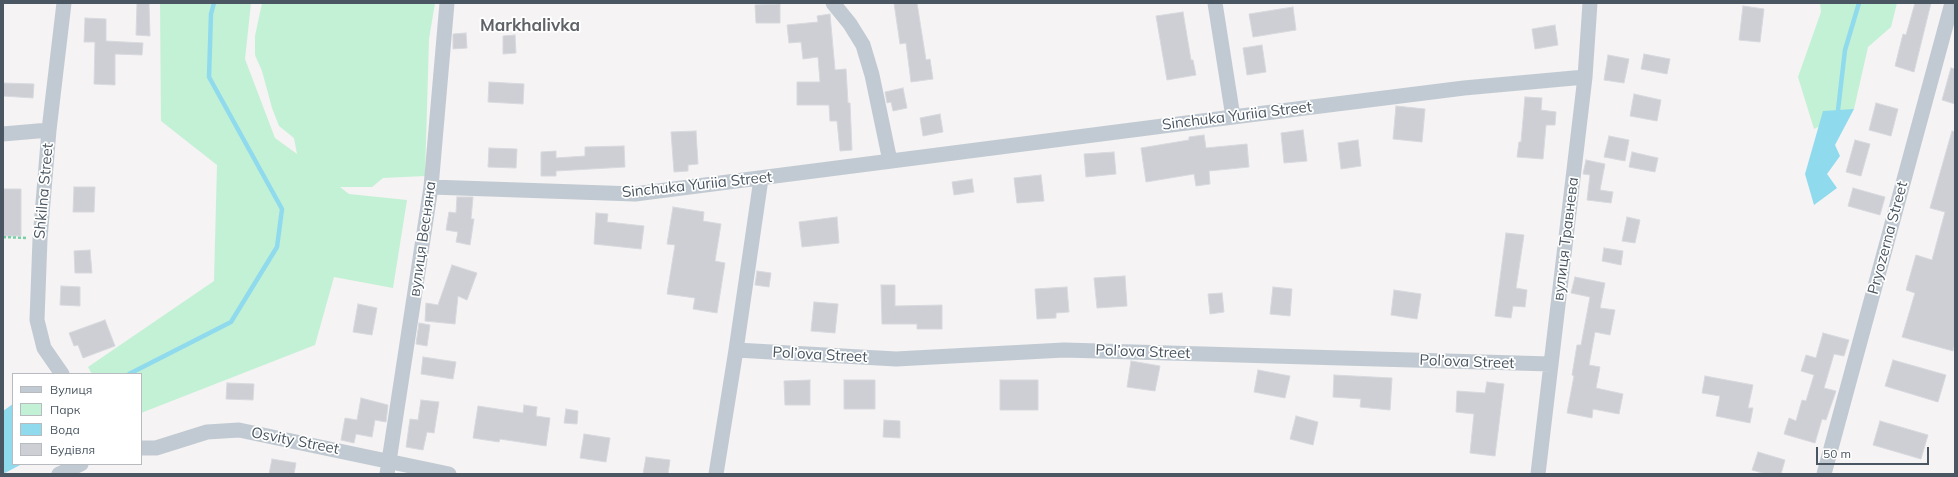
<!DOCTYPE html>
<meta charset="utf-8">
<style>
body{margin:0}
#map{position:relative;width:1958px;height:477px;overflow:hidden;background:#f5f3f3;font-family:Mulish,sans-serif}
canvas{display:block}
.frame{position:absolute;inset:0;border:4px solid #4a5661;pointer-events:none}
.legend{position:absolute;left:12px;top:373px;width:130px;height:92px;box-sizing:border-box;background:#fff;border:1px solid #b7bbc0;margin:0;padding:5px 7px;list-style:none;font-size:12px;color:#4a5661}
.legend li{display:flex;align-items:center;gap:8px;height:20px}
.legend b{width:20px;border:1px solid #b7bbc0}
.scale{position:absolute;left:1816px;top:447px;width:113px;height:18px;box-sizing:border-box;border:2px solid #4a5661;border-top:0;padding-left:5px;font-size:12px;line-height:14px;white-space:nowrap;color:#4a5661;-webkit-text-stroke:3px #fff;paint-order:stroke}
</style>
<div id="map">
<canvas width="1958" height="477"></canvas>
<div class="frame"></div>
<ul class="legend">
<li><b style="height:5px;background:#c1cad2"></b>Вулиця</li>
<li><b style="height:11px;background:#c3f1d5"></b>Парк</li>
<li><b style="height:11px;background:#90daee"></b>Вода</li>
<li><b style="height:11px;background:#cdcfd5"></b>Будівля</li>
</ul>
<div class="scale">50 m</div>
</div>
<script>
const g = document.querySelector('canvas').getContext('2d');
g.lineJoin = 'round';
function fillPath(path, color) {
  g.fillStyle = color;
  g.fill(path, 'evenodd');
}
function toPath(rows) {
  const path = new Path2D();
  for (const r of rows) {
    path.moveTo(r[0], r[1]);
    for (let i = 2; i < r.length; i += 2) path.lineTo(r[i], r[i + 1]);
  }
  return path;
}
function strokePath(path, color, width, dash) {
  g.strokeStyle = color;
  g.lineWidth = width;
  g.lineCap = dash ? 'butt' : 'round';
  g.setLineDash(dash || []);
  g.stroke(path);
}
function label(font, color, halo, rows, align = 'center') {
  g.font = font + ' Mulish,sans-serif';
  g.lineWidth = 3.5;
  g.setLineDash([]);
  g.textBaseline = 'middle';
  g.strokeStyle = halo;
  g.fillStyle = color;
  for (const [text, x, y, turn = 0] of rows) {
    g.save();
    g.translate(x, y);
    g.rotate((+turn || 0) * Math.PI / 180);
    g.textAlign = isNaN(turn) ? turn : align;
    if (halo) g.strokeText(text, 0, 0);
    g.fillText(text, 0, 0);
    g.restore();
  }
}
fillPath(toPath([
 [160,3,251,3,245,59,275,138,297,154,294,138,279,126,272,108,262,71,255,55,255,36,262,3,435,3,429,39,425,176,383,178,372,187,340,187,349,194,407,200,393,288,334,277,315,345,141,413,141,374,92,374,88,367,214,281,217,165,161,121],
 [1820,3,1897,3,1891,27,1868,47,1854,109,1814,129,1798,77,1821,12]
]), '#c3f1d5');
fillPath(toPath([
 [1854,109,1835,145,1840,156,1827,174,1837,188,1814,205,1805,174,1823,111],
 [13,404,13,464,22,464,3,474,3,411]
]), '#90daee');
strokePath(toPath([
 [1838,110,1845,50,1859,3],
 [129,374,231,322,277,247,282,209,209,77,211,14,214,3]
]), '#90daee', 4.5);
const building = toPath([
 [137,3,149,3,150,36,136,35,137,3],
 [894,3,917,3,926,60,930,59,933,79,911,82,906,43,900,44,894,3],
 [1915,3,1931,3,1914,72,1895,66,1903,34,1906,35,1915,3],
 [780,4,780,23,756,23,755,5,780,4],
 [1743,6,1764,9,1760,42,1739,40,1743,6],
 [1293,7,1296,30,1253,37,1249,14,1293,7],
 [1183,12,1191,60,1193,60,1196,75,1167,80,1156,16,1183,12],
 [830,14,835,70,846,69,848,103,850,103,852,150,840,151,837,121,830,121,829,105,797,105,797,82,820,82,818,57,803,59,801,42,789,43,787,25,818,22,817,16,830,14],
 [85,18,106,19,106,41,143,43,142,55,115,54,115,85,94,84,95,42,84,42,85,18],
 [1555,25,1558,45,1535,49,1532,29,1555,25],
 [466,33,467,48,453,49,453,34,466,33],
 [515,35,516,53,503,54,503,36,515,35],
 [1262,45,1266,72,1247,75,1243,48,1262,45],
 [1644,54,1670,59,1667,74,1641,69,1644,54],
 [1608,55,1629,59,1624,83,1604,80,1608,55],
 [1951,68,1955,69,1955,104,1942,100,1951,68],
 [489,82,524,84,523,104,488,102,489,82],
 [3,83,34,84,33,98,3,96,3,83],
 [903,88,907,108,893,111,891,102,887,103,885,92,903,88],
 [1634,94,1661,100,1657,121,1630,116,1634,94],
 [1525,97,1542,98,1541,110,1556,112,1555,125,1546,125,1543,159,1517,157,1519,142,1521,142,1525,97],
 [1876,103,1898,109,1891,136,1869,130,1876,103],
 [1396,106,1425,109,1422,142,1393,139,1396,106],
 [940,114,943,132,923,136,920,118,940,114],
 [1303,130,1307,161,1284,163,1281,133,1303,130],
 [696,131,698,164,688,165,688,171,674,172,671,132,696,131],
 [1952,131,1955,132,1955,343,1953,351,1902,337,1915,293,1906,290,1916,255,1932,260,1945,212,1930,208,1952,131],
 [1204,135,1206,148,1247,144,1249,167,1209,171,1210,184,1196,186,1194,174,1146,182,1141,148,1189,140,1189,137,1204,135],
 [1609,136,1629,140,1625,161,1604,157,1609,136],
 [1358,140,1361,166,1341,169,1338,143,1358,140],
 [1855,140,1870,144,1861,176,1846,172,1855,140],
 [624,146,625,167,556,171,556,176,541,176,541,152,556,151,556,158,585,156,585,147,624,146],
 [489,148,517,149,516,168,488,167,489,148],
 [1114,152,1116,174,1086,177,1084,154,1114,152],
 [1632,152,1658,158,1655,172,1629,167,1632,152],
 [1586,160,1605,164,1600,190,1613,192,1611,203,1587,200,1590,175,1583,174,1586,160],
 [1041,175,1044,201,1017,203,1014,178,1041,175],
 [972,179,974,192,954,195,952,182,972,179],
 [74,187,95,187,94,212,73,212,74,187],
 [1853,188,1885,197,1880,215,1848,206,1853,188],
 [3,189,21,189,21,236,3,236,3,189],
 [457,197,473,197,471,219,474,219,470,245,456,242,458,232,446,230,449,212,456,213,457,197],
 [673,207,704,212,703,221,721,224,715,261,725,263,717,313,693,309,695,298,667,294,675,245,667,244,673,207],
 [596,213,608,214,607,222,644,226,641,249,594,244,596,213],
 [837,217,839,243,802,247,799,222,837,217],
 [1627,217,1640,220,1635,243,1622,241,1627,217],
 [1506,233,1524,235,1516,288,1527,290,1525,307,1513,306,1511,318,1495,316,1506,233],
 [1604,248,1623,251,1621,265,1602,261,1604,248],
 [90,250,92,273,75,273,74,251,90,250],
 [452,265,477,273,467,300,458,296,455,324,425,321,426,303,438,305,452,265],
 [757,271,771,273,769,287,755,285,757,271],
 [1125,276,1127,306,1097,308,1094,278,1125,276],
 [1575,277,1605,283,1600,308,1615,310,1610,335,1595,332,1589,365,1600,367,1596,388,1623,394,1619,414,1593,409,1592,418,1567,413,1574,376,1572,375,1577,345,1581,345,1590,297,1571,293,1575,277],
 [881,285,895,285,895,306,942,305,942,329,917,329,917,324,882,324,881,285],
 [61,286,80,287,80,306,60,305,61,286],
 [1067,287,1069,312,1056,313,1056,318,1037,319,1035,289,1067,287],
 [1273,287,1292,289,1290,316,1270,314,1273,287],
 [1394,290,1421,294,1417,319,1391,315,1394,290],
 [1222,293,1224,312,1210,314,1208,294,1222,293],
 [814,302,838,304,835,333,811,331,814,302],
 [358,304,377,308,372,335,353,332,358,304],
 [105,320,115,346,83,358,78,345,74,346,69,333,105,320],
 [419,323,430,325,427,346,416,344,419,323],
 [1823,333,1849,340,1844,356,1834,354,1824,388,1836,391,1826,420,1822,419,1815,443,1784,434,1789,418,1796,421,1802,400,1806,401,1814,375,1801,371,1806,355,1816,358,1823,333],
 [423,357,456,362,453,379,421,374,423,357],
 [1893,360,1946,375,1938,402,1885,386,1893,360],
 [1131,361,1160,366,1155,391,1127,387,1131,361],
 [1258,370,1290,376,1285,398,1254,392,1258,370],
 [1334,375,1392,378,1390,410,1360,407,1361,399,1333,397,1334,375],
 [1705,376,1753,385,1748,408,1753,408,1750,423,1716,416,1720,396,1702,393,1705,376],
 [810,380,810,405,785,405,784,381,810,380],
 [844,380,875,380,875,409,844,409,844,380],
 [1000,380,1038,380,1038,410,1000,410,1000,380],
 [1487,382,1504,384,1495,456,1470,453,1474,414,1456,412,1457,391,1485,393,1487,382],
 [227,383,254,384,253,400,226,399,227,383],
 [361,398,388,405,386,422,375,420,372,437,356,434,354,443,341,440,345,418,357,420,361,398],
 [421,400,439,402,434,433,427,432,423,450,406,447,410,419,418,420,421,400],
 [524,405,537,407,536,416,550,418,546,446,500,439,499,442,473,438,478,406,523,413,524,405],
 [566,409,578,411,577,424,564,423,566,409],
 [1296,416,1318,422,1313,445,1290,439,1296,416],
 [884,420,900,421,900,438,883,437,884,420],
 [1880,421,1928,435,1921,459,1873,445,1880,421],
 [584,434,610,438,606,462,580,458,584,434],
 [1758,452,1785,460,1781,474,1766,474,1752,470,1758,452],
 [646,457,670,460,668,474,643,474,646,457],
 [272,459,296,463,294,474,269,474,272,459]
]);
fillPath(building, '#cdcfd5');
strokePath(building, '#d7d9de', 1);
strokePath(toPath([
 [3,237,26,238]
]), '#7ad0a6', 2.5, [3, 2]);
strokePath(toPath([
 [833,3,850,24,863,45,872,75,890,161],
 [1215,3,1233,117],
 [3,134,49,130],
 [431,187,635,194,1233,117,1464,88,1585,77],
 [736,350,896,359,1064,350,1551,364],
 [62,374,44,348,37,320,40,239,49,130,64,3],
 [141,448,156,448,207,432,239,430,449,474],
 [59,474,81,464],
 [387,474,431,187,447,3],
 [716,474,736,350,761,179],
 [1538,474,1585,77,1590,3],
 [1824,474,1952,3]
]), '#c1cad2', 15);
label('15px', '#4a5661', '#fff', [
 ["Sinchuka Yuriia Street",1237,116,-7],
 ["Sinchuka Yuriia Street",697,185,-6],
 ["Shkilna Street",44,191,-85],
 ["Pryozerna Street",1888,238,-75],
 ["вулиця Весняна",423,239,-82],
 ["вулиця Травнева",1566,239,-83],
 ["Pol’ova Street",1143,352,2],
 ["Pol’ova Street",820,355,3],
 ["Pol’ova Street",1467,362,2],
 ["Osvity Street",295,441,11]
]);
label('bold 17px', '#5f6368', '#fff', [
 ["Markhalivka",530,26]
]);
</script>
